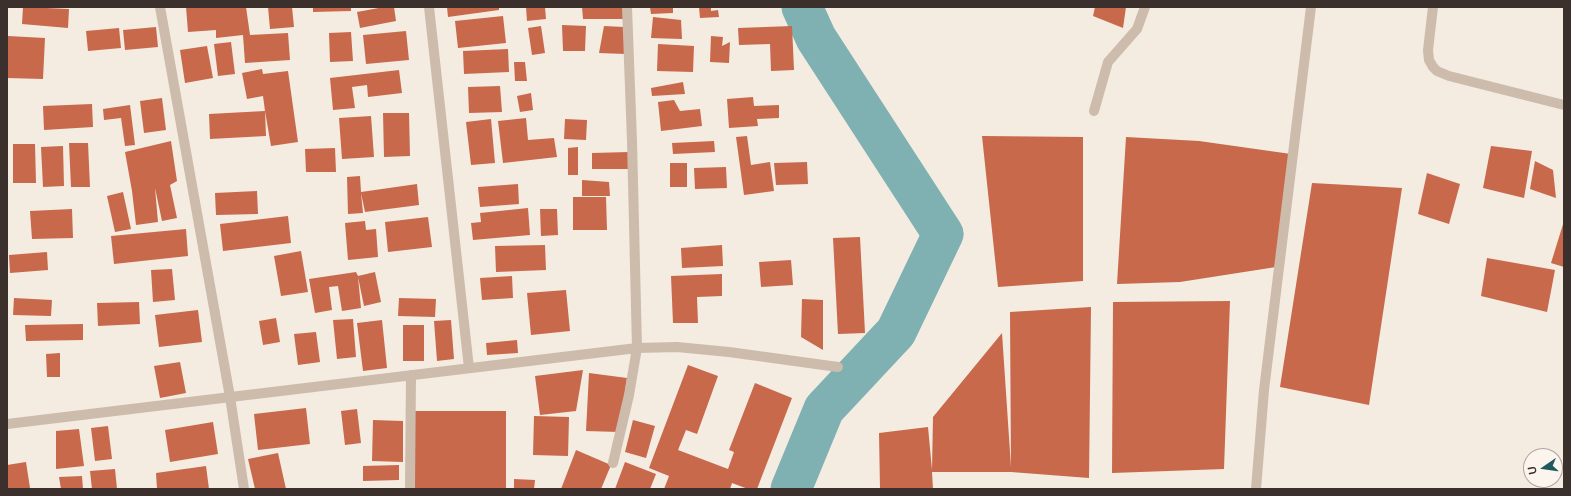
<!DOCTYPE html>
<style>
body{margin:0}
#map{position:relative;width:1571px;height:496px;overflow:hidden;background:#f4ebe1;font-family:Lato,sans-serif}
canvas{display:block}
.frame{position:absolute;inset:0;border:8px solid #3b302b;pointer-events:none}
.north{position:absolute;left:1523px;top:448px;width:40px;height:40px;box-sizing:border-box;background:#fbf5ee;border:1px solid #aea6a0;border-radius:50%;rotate:257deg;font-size:11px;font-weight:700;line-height:16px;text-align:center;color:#3b302b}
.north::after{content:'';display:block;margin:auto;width:14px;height:18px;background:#1f5a5e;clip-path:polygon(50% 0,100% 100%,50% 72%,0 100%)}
</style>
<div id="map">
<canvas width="1571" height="496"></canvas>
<div class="frame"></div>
<div class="north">U</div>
</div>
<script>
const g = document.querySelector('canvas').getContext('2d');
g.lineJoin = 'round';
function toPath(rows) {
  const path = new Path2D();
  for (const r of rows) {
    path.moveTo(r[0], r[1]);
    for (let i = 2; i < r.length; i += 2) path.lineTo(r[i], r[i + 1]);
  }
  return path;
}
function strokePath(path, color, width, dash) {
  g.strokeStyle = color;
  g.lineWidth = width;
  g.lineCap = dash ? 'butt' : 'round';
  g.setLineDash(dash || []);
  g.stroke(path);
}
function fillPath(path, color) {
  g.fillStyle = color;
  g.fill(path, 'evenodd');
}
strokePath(toPath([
 [791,489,824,409,896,332,943,234,816,38,802,7]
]), '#7fb0b2', 41);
fillPath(toPath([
 [23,7,69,9,68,28,22,24],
 [186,7,246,7,250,35,288,33,290,60,245,63,243,35,216,38,216,30,188,32],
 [268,7,292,7,294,27,270,29],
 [313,7,351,7,351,11,313,12],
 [384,7,394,7,396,21,360,28,357,12],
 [447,7,499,7,499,10,448,17],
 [526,7,545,7,546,19,527,21],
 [582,7,623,7,623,19,583,19],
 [650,7,673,7,673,13,651,14],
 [699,7,711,7,711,11,718,10,719,17,700,18],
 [1095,7,1126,7,1123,28,1093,16],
 [503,16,506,43,458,48,455,21],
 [653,17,681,20,682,39,651,38],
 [562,25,586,26,585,51,563,51],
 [541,26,545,53,532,55,528,28],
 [604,26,624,27,625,54,599,53],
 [792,26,794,70,771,71,770,44,739,45,738,28],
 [156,27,158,47,125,50,123,30],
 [119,28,121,48,88,51,86,31],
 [406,31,409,60,366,64,363,35],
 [351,32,353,61,330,62,329,33],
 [8,36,45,38,43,79,7,78],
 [711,36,723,37,722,46,730,42,729,63,710,62],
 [231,42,235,74,218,76,214,44],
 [658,44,694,46,693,72,657,71],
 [207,46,213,78,185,83,180,50],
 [508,49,509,72,464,74,463,51],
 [514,62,525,62,527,81,515,81],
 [262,69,263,74,288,71,298,142,271,146,265,111,266,136,210,139,209,114,265,111,263,96,247,99,242,73],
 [399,70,402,93,368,97,367,85,352,87,355,108,333,110,330,78],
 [683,82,685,94,652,96,651,88],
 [500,86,502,112,469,113,468,87],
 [531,93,533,110,520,112,517,96],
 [753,97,754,106,779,105,779,118,757,119,758,126,729,128,727,99],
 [162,98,166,130,144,133,140,101],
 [674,100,680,111,700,109,702,126,661,131,658,102],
 [92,104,93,127,44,130,43,106],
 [130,105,135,145,125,146,121,118,104,120,103,109],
 [383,113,409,113,410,156,384,157],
 [371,116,374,157,342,159,339,118],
 [526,118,528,140,554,138,557,157,503,163,498,121],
 [491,119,495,163,471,165,466,122],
 [565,119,587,120,586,140,564,139],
 [747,136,751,165,770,162,774,191,744,195,736,137],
 [982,136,1083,137,1083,281,998,287],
 [1126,137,1199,141,1291,154,1276,267,1180,282,1117,284],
 [171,141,177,181,170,185,177,218,162,221,155,188,158,222,136,225,132,191,125,152],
 [714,141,715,152,673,154,672,143],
 [69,143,88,143,90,187,71,187],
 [13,144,35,144,36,183,13,183],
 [63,146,64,186,43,187,41,147],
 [1491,146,1532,151,1524,198,1483,188],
 [578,147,578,175,568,175,568,148],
 [335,148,336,172,306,172,305,149],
 [629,152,628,169,592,169,592,153],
 [1535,161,1553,170,1556,198,1530,189],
 [807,162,808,184,776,185,774,163],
 [670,163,687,163,687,187,670,187],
 [726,167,727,188,695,189,694,168],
 [1427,173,1460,184,1449,224,1418,214],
 [360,176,361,192,417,184,419,205,365,212,361,193,363,213,348,214,347,177],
 [582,180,609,182,610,196,582,196],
 [1312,183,1402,188,1369,405,1280,387],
 [518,184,519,204,480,207,478,187],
 [257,191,258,214,216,215,215,193],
 [123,192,131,229,115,232,107,196],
 [573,197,606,197,607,230,573,230],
 [528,208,530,235,473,240,471,223,481,222,480,213],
 [72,209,73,238,32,239,30,211],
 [540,209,557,209,558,235,541,236],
 [288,216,291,243,223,251,220,224],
 [428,217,432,247,388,252,385,222],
 [365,221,366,230,376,229,378,257,348,260,345,223],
 [1564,221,1564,267,1551,263],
 [186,229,188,256,114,264,111,236],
 [860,237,865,333,838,334,833,238],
 [545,245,546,270,496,272,495,246],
 [722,245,723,266,682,268,681,248],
 [301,251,308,292,281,296,274,256],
 [47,252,48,270,10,273,9,255],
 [1487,258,1555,270,1547,312,1481,296],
 [791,260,793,285,761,287,759,262],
 [172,269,175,300,153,302,151,270],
 [356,272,358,276,375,272,381,302,364,306,358,277,361,308,342,311,338,286,329,287,332,310,315,313,309,279],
 [722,274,722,296,697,297,698,323,673,323,671,276],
 [512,276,513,298,482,300,480,278],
 [566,290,570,331,531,335,527,293],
 [14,298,52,300,51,316,13,315],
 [399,298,436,299,435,317,398,316],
 [802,299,823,300,823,350,801,337],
 [1230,301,1224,469,1112,473,1113,302],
 [139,302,140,324,98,326,97,303],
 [1091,307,1089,478,1011,472,932,472,933,489,880,489,879,433,928,427,932,470,933,417,1002,333,1011,467,1010,312],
 [198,310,202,342,159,347,155,315],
 [276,318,280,342,263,345,259,321],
 [353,319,356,357,337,359,333,320],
 [382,320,387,368,363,371,357,323],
 [451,320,454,359,437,361,434,321],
 [83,324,83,340,26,341,25,325],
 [403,325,424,325,424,361,403,361],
 [316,332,320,362,298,365,294,334],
 [517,340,518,353,487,355,486,343],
 [60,353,60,377,47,377,46,354],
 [180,362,186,393,160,398,154,366],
 [688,365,718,376,697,434,686,430,678,450,728,469,734,452,729,450,755,383,792,398,757,489,748,489,732,483,730,489,664,489,669,476,649,468],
 [583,370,576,411,540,415,535,376],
 [589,373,627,378,619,432,586,431],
 [306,408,310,444,258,450,254,414],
 [357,409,361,443,345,445,341,411],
 [414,411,506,411,506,489,414,489],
 [534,416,569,417,568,456,533,455],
 [373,420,403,421,403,462,372,461],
 [633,420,655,426,646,458,625,452],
 [213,422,218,454,170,462,165,430],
 [108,426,112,459,95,461,91,428],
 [79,429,84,466,56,469,56,431],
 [576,450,611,465,601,489,561,489],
 [278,453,286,489,255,489,248,459],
 [26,462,30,488,7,489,7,465],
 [625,462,656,474,650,489,615,489],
 [399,465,399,480,363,481,363,466],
 [206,466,209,489,157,489,156,473],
 [115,469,117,489,92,489,90,471],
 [82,476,83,489,61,489,59,477],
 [514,479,535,480,534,489,514,489]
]), '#c8694b');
strokePath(toPath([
 [160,7,230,397,244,489],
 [429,7,469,368],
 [1433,7,1428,50,1429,60,1433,67,1437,71,1449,76,1564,105],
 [1094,111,1108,62,1137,29,1145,7],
 [7,424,637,348,677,347,729,352,838,367],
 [613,463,629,395,637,348,632,141,627,7],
 [410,489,411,375],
 [1256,489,1264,390,1311,7]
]), '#cdbbac', 10);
</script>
